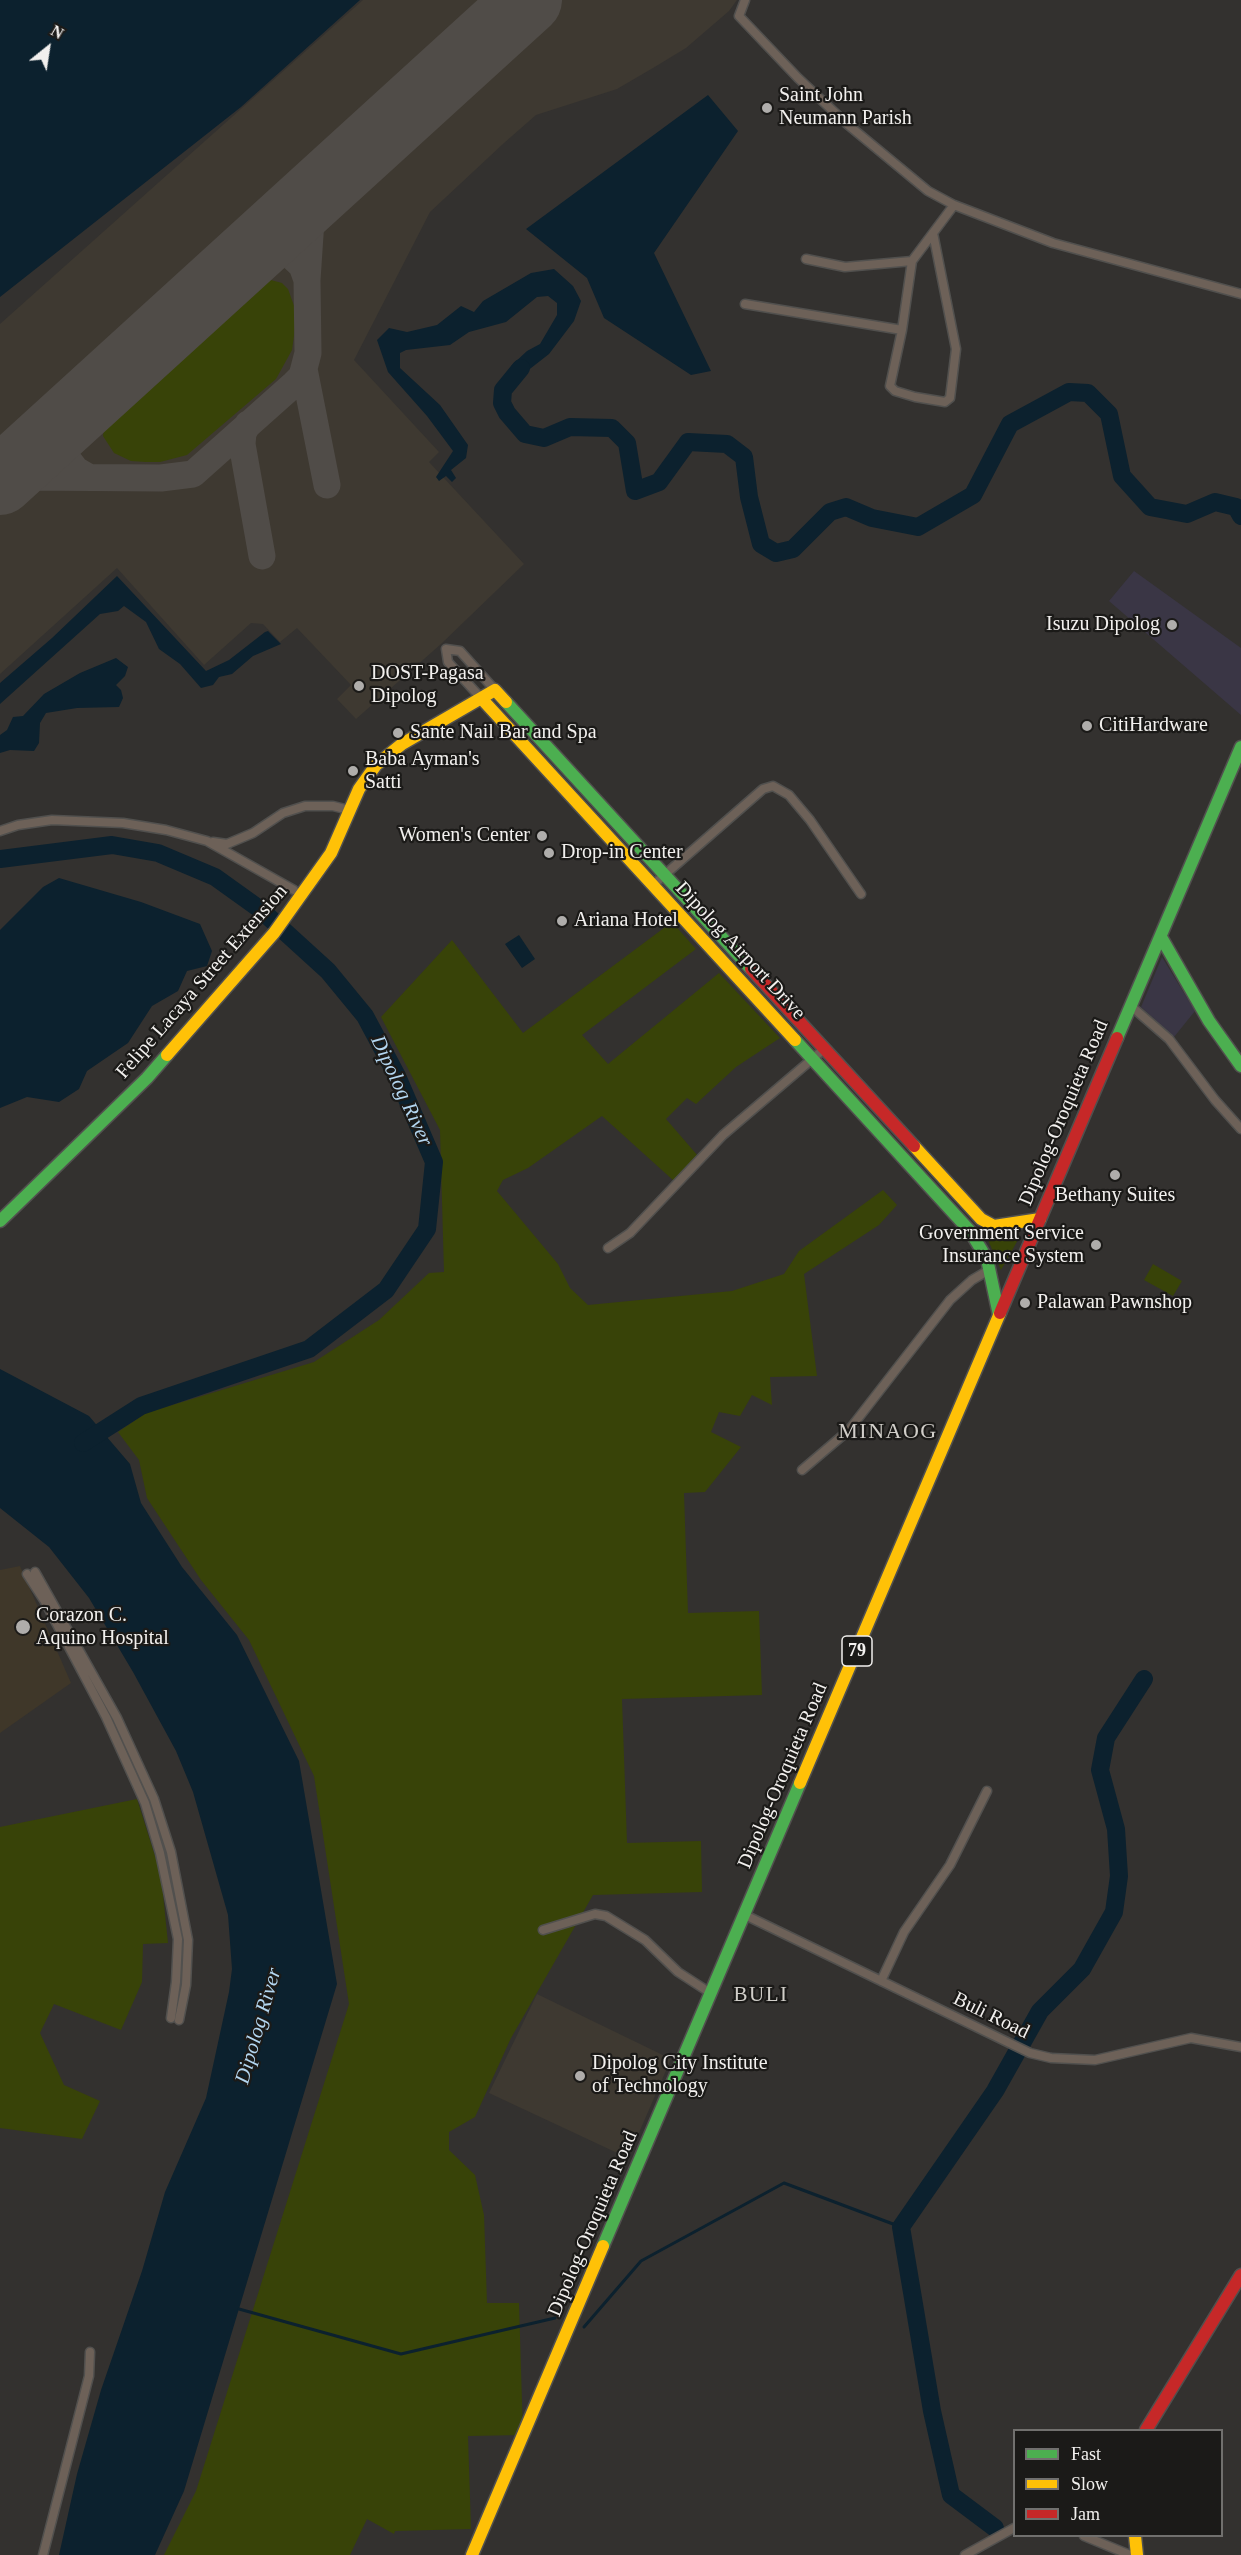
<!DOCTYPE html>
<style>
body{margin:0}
#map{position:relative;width:1241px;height:2555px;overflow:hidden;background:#33312f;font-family:"Times New Roman",serif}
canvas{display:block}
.legend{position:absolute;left:1013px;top:2429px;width:210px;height:108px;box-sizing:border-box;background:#1b1a18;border:2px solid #71706e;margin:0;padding:8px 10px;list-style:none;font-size:18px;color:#f2f0ee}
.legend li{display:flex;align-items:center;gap:12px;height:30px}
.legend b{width:30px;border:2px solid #71706e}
.north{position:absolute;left:18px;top:18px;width:60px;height:60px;-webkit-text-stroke:4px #1b1a18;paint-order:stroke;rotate:30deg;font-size:16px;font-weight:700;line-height:24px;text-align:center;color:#f2f0ee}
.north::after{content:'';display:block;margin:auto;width:21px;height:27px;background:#f2f0ee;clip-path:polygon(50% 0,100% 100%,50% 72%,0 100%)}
</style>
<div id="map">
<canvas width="1241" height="2555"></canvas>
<ul class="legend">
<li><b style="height:8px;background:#4caf50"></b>Fast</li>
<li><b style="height:8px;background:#ffc107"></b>Slow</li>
<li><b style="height:8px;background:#c62828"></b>Jam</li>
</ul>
<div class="north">N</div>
</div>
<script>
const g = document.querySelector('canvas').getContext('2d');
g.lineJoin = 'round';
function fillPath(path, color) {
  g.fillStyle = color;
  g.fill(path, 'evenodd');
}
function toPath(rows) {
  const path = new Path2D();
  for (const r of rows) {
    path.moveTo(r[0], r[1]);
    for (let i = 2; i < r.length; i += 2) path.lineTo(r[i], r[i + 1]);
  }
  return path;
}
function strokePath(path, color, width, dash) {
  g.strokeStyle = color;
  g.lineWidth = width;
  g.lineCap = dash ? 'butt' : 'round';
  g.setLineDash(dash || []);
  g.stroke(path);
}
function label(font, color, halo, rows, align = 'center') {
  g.font = font + ' "Times New Roman",serif';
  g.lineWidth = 4.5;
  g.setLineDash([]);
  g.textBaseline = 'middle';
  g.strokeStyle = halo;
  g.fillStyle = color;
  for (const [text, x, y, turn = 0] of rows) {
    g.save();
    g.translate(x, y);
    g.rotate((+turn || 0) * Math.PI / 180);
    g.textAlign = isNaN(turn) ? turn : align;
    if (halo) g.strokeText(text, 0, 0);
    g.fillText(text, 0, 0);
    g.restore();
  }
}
fillPath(toPath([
 [1134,571,1241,648,1241,715,1109,601],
 [1162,957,1195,1011,1174,1037,1141,1007]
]), '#3a3645');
fillPath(toPath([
 [363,0,737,0,729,11,686,48,653,68,617,89,536,115,504,143,430,212,354,360,439,452,429,462,524,564,441,644,356,719,337,699,351,685,297,628,280,642,263,624,251,623,204,665,117,568,0,674,0,324],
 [537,1994,671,2059,628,2158,489,2093]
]), '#3e3931');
fillPath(toPath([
 [20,1566,71,1683,0,1733,0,1570]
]), '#3f3729');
fillPath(toPath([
 [267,279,282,283,288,289,297,314,292,350,276,379,187,455,160,462,146,462,131,461,114,453,103,436,104,428],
 [672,922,696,949,582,1035,608,1064,719,973,780,1038,736,1067,696,1104,687,1098,666,1119,698,1156,674,1181,602,1116,528,1168,503,1180,497,1191,558,1264,570,1288,588,1305,732,1291,784,1274,799,1251,883,1190,897,1205,879,1225,804,1274,817,1376,770,1377,772,1405,752,1395,740,1416,719,1412,711,1432,741,1447,705,1492,684,1493,688,1613,759,1611,762,1695,622,1699,627,1843,701,1841,702,1892,593,1895,511,2038,475,2117,449,2132,449,2150,475,2175,484,2215,487,2303,519,2303,523,2435,468,2436,471,2529,395,2531,394,2534,367,2519,350,2555,164,2555,196,2491,349,2004,314,1776,249,1640,201,1580,147,1498,139,1460,118,1432,146,1413,314,1362,379,1320,429,1273,444,1272,440,1130,381,1017,452,940,523,1033],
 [993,1235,1019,1238,1001,1270,988,1240,989,1236],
 [1153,1264,1182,1281,1173,1296,1144,1280],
 [137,1799,161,1875,168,1943,143,1944,142,1982,121,2030,54,2004,40,2033,64,2085,100,2101,82,2139,0,2128,0,1827]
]), '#384308');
fillPath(toPath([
 [0,0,360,0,241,107,0,297],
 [708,95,738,131,654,253,711,371,691,375,604,318,587,278,526,229],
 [554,269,573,286,581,301,574,321,549,354,517,379,509,392,504,379,512,365,527,351,540,344,557,315,557,303,548,296,537,297,506,322,469,332,450,345,406,350,400,353,400,368,440,405,468,445,466,458,451,470,456,478,452,482,446,476,439,481,436,477,453,451,427,416,388,372,377,340,389,328,407,332,437,325,461,306,474,312,483,301,531,273],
 [117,576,206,671,229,660,265,632,268,631,281,644,253,656,232,674,219,677,213,685,201,688,180,664,159,649,146,622,124,606,118,611,100,614,0,704,0,683,52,638],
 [116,658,128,667,125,676,116,685,121,690,123,698,119,707,77,708,46,713,40,723,39,743,34,751,10,750,0,753,0,735,7,730,13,717,23,716,44,694,80,673],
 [59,878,141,902,200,924,212,951,207,966,187,971,178,991,152,1006,128,1043,87,1071,79,1089,59,1102,27,1097,0,1108,0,930,43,887],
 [519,935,535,959,522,968,505,944],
 [0,1369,89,1416,130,1464,141,1503,182,1567,237,1635,299,1761,337,1984,184,2491,155,2555,59,2555,77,2474,101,2390,142,2271,165,2192,206,2098,229,1992,232,1969,228,1915,193,1792,176,1751,133,1672,89,1598,49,1547,0,1508]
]), '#0c212e');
strokePath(toPath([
 [239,2309,401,2354,555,2318],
 [584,2327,641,2261,784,2183,901,2227]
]), '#0c212e', 3);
strokePath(toPath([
 [521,368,503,390,502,403,507,413,525,434,544,438,570,427,612,428,627,443,635,491,659,482,688,442,727,444,744,457,749,497,761,544,776,553,793,549,830,512,846,507,872,518,918,527,973,495,1010,424,1069,392,1088,393,1109,414,1122,476,1150,507,1187,514,1215,502,1236,507,1241,516],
 [0,859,112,845,158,853,215,877,261,910,328,971,365,1016,397,1076,434,1162,427,1229,386,1290,309,1349,141,1406,83,1443],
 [995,2528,951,2495,932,2411,901,2227,995,2091,1040,2011,1082,1969,1114,1912,1119,1876,1116,1829,1100,1770,1106,1738,1144,1679]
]), '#0c212e', 18);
strokePath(toPath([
 [251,252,275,248,287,252,302,266,307,280],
 [304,369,327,485],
 [63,423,66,457,76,470,88,477],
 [248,424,243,433,242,444,262,556],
 [0,485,24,477,161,478,193,474,294,384,302,376,308,353,307,280,311,220,325,184]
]), '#504c48', 27);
strokePath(toPath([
 [0,481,528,0]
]), '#504c48', 68);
const street = toPath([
 [745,0,739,16,798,78,847,124,928,191,954,205,1053,243,1241,294],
 [806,259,845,267,912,261,954,205],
 [912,261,902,330,890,386,895,391,915,397,945,402,950,398,956,349,933,233],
 [745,304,902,330],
 [481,698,448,662,446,649,460,651,495,690],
 [0,831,18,825,52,820,123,823,166,830,207,841,294,890],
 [213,842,227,844,253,833,283,813,305,806,333,806,349,810],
 [653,885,763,789,773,786,789,795,810,820,861,894],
 [1131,1006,1169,1039,1215,1100,1241,1129],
 [608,1248,630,1233,723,1135,824,1049],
 [802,1470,849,1430,950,1300,972,1280,989,1270],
 [35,1572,117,1718,154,1799,171,1852,188,1940,186,1985,179,2020],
 [27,1574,44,1600,106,1717,145,1803,160,1853,178,1939,176,1982,171,2018],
 [745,1915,1030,2053,1051,2058,1095,2060,1191,2038,1241,2047],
 [543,1930,595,1914,606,1916,645,1940,678,1972,712,1994],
 [881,1981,904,1932,950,1865,987,1791],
 [1084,2536,1130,2555],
 [43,2555,89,2376,90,2352],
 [965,2555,1014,2528]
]);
const fast = toPath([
 [506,702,751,969],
 [1161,937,1209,1021,1241,1066],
 [1117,1038,1241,747],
 [795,1040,970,1231,987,1259,999,1315],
 [0,1221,147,1078,167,1055],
 [603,2246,800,1783]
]);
const slow = toPath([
 [481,698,795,1040],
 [167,1055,274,933,331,853,359,789,376,765,402,744,495,690,506,702],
 [914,1146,981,1219,994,1226,1040,1219],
 [800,1783,1000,1313],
 [1135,2536,1137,2555],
 [472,2555,603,2246]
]);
const jam = toPath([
 [751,969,914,1146],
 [1000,1313,1117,1038],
 [1146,2430,1241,2275]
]);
strokePath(street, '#51504e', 11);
strokePath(fast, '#51504e', 15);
strokePath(slow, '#51504e', 15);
strokePath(jam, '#51504e', 15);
strokePath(street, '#6d6158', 8);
strokePath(fast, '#4caf50', 12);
strokePath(slow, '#ffc107', 12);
strokePath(jam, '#c62828', 12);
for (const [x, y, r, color] of [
 [767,108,6,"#afadab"],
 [1172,625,6,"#afadab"],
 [359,686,6,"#afadab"],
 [1087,726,6,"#afadab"],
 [398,733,6,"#afadab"],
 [353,771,6,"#afadab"],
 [542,836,6,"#afadab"],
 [549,853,6,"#afadab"],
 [562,921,6,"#afadab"],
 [1115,1175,6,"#afadab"],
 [1096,1245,6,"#afadab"],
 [1025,1303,6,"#afadab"],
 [23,1627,8,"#afadab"],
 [580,2076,6,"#afadab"]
]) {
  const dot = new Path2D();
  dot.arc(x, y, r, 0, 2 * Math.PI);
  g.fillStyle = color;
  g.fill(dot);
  strokePath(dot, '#1b1a18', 2);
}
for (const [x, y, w] of [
 [857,1651,30]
]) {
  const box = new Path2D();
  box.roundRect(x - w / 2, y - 15, w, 30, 4.5);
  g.fillStyle = '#1b1a18';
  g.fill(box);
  strokePath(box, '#f2f0ee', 1.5);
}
label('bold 18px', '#f2f0ee', null, [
 ["79",857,1651]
]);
label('20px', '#f2f0ee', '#1b1a18', [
 ["Saint John",779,96],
 ["Neumann Parish",779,119],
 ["Isuzu Dipolog",1160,625,"right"],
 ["DOST-Pagasa",371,674],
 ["Dipolog",371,697],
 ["CitiHardware",1099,726],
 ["Sante Nail Bar and Spa",410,733],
 ["Baba Ayman's",365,760],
 ["Satti",365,783],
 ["Women's Center",530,836,"right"],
 ["Drop-in Center",561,853],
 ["Ariana Hotel",574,921],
 ["Bethany Suites",1115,1196,"center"],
 ["Government Service",1084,1234,"right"],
 ["Insurance System",1084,1257,"right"],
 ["Palawan Pawnshop",1037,1303],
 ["Corazon C.",36,1616],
 ["Aquino Hospital",36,1639],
 ["Dipolog City Institute",592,2064],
 ["of Technology",592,2087]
], 'left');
label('20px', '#f2f0ee', '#1b1a18', [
 ["Dipolog Airport Drive",740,951,47],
 ["Felipe Lacaya Street Extension",202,982,-49],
 ["Dipolog-Oroquieta Road",1064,1113,-67],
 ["Dipolog-Oroquieta Road",783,1776,-67],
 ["Buli Road",991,2016,26],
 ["Dipolog-Oroquieta Road",593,2224,-67]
]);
label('italic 21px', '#b3d6f0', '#1b1a18', [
 ["Dipolog River",401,1091,65],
 ["Dipolog River",259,2026,-74]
]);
g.letterSpacing = '1.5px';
label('21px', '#d1cec9', '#1b1a18', [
 ["BULI",761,1995]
]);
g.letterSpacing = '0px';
g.letterSpacing = '1.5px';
label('22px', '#d1cec9', '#1b1a18', [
 ["MINAOG",888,1432]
]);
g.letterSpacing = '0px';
</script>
